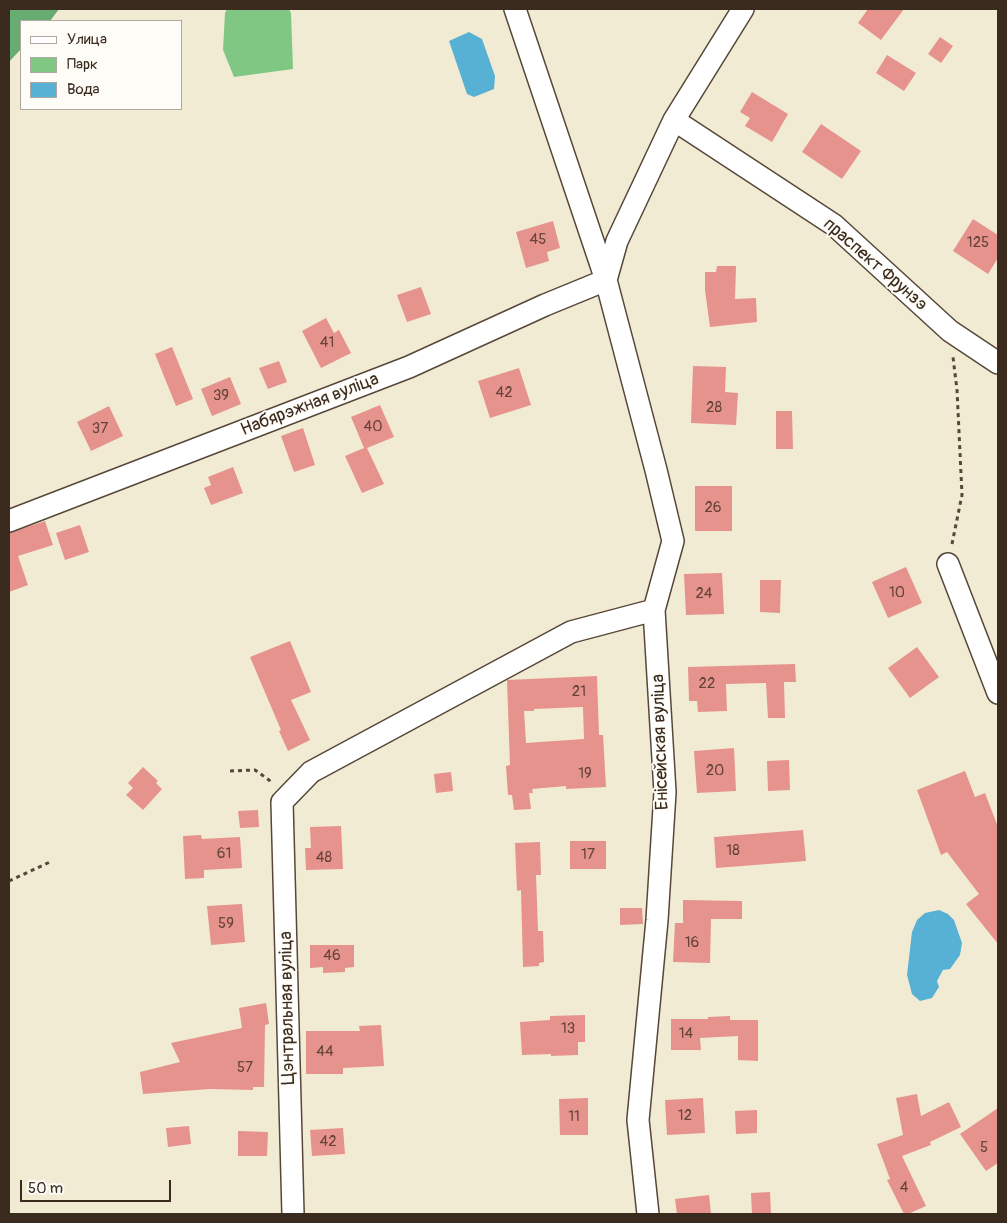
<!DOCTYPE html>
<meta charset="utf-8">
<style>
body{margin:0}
#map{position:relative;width:1007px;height:1223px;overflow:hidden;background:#f2ebd4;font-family:Pangolin,sans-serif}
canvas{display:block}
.frame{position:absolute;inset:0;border:10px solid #3b2a1e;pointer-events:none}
.legend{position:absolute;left:20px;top:20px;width:162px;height:90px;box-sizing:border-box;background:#fdfcf7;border:1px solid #afa8a0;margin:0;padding:6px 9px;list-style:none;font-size:15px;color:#3b2a1e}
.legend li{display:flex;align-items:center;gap:10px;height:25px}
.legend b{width:25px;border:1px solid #afa8a0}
.scale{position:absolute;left:20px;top:1180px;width:151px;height:22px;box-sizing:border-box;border:2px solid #3b2a1e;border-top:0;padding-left:6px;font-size:15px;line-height:18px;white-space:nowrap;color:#3b2a1e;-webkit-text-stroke:4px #fdfcf7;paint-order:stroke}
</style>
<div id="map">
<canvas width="1007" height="1223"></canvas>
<div class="frame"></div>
<ul class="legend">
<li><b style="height:6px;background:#fff"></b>Улица</li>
<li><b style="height:14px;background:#7fc783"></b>Парк</li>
<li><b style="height:14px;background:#57b1d5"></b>Вода</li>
</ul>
<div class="scale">50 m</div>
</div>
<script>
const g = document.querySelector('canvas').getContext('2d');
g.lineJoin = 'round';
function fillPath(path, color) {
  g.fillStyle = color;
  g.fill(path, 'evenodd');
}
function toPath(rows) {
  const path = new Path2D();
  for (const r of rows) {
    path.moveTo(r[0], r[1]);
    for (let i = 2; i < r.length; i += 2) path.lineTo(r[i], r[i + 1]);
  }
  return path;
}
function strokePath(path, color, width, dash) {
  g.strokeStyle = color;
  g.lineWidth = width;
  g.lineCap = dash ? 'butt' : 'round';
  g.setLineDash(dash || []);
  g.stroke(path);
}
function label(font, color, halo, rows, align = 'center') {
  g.font = font + ' Pangolin,sans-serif';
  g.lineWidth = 4;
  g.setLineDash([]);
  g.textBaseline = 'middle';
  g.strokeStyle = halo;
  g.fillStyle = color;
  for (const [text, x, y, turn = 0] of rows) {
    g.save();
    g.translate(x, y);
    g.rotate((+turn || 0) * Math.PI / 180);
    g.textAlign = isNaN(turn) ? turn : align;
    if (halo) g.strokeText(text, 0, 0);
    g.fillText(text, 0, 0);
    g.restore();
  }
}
fillPath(toPath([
 [227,9,289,9,291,13,293,69,234,77,223,50,225,13]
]), '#7fc783');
fillPath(toPath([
 [9,9,59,9,50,21,21,21,21,49,9,62]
]), '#67ac71');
fillPath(toPath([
 [469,32,482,39,495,76,494,89,474,97,467,94,449,41],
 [939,910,948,914,954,920,962,943,960,955,950,969,943,970,937,981,939,987,932,998,920,1001,912,994,907,975,912,932,917,920,925,913]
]), '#57b1d5');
fillPath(toPath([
 [868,9,904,9,881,40,858,23],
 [940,37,953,46,941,63,928,54],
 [887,55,916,73,904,91,876,73],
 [752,92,788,114,772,142,745,126,750,118,740,112],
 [821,124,861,151,842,179,802,152],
 [973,219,998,235,998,258,988,274,953,251],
 [553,221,560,248,547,252,549,261,526,268,516,232],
 [717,266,736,266,735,299,756,298,757,322,710,327,705,290,705,272,716,272],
 [421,287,431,314,407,322,397,295],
 [326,318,334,333,339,330,351,353,321,368,302,331],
 [172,347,193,399,176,406,155,354],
 [279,361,287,382,268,389,259,368],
 [693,366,726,367,725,392,738,393,736,425,691,423],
 [519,368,531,405,490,418,478,381],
 [230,377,241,404,212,416,201,389],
 [380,405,394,437,367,448,384,484,362,493,345,456,364,448,351,417],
 [109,406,123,436,91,451,77,422],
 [776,411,792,411,793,449,776,449],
 [303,428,315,465,294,472,281,436],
 [233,467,243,493,211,505,204,488,211,485,208,477],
 [695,486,732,486,732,531,695,531],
 [45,521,53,545,18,556,28,585,9,592,9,533],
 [80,525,89,552,65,560,56,533],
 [906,567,922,603,888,618,872,582],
 [722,573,724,614,686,615,684,574],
 [760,580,781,580,780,613,760,612],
 [290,641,311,692,291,700,310,740,288,751,279,731,281,730,250,657],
 [917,647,939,677,910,698,888,668],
 [795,664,796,682,784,682,785,718,768,718,766,683,726,684,727,711,698,712,697,701,689,701,688,667],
 [597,676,599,735,603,735,606,787,566,789,566,786,532,789,533,793,529,793,531,809,514,810,512,795,508,795,506,766,510,765,507,680],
 [583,707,584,739,526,743,524,711,534,711,534,709],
 [734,748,736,791,697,793,694,751],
 [789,760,790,790,768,791,767,761],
 [143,767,158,781,156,783,162,789,143,810,126,795,133,788,128,783],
 [965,771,975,797,985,793,998,827,998,944,966,904,979,894,947,852,941,855,917,790],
 [451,772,453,791,436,793,434,774],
 [258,810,259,827,240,828,238,811],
 [341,826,343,869,306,870,305,848,311,848,310,827],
 [803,830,806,861,716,868,714,837],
 [201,835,202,839,240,837,242,868,204,870,204,878,185,879,183,836],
 [570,841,606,841,606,869,570,869],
 [540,842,541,875,536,875,538,931,543,931,544,962,539,963,539,966,523,967,521,890,517,891,515,843],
 [683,900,742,901,742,919,711,919,710,963,673,962,675,923,683,923],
 [242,904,245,942,211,945,207,906],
 [620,908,642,908,643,924,620,925],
 [310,945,354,945,354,967,345,968,345,972,323,973,323,967,310,968],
 [266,1003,269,1024,265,1025,264,1087,253,1087,253,1090,209,1089,143,1094,140,1072,180,1062,171,1043,242,1028,239,1008],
 [585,1015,585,1042,578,1042,578,1055,551,1056,551,1054,522,1055,520,1022,550,1020,550,1016],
 [730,1016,730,1020,758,1020,758,1061,738,1060,738,1036,700,1038,701,1050,671,1050,671,1019,708,1019,708,1017],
 [381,1025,384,1066,343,1068,343,1074,306,1074,306,1031,360,1031,359,1026],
 [917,1094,921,1116,949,1102,961,1127,930,1142,931,1145,902,1156,926,1206,908,1214,904,1214,887,1180,890,1179,877,1144,903,1135,896,1098],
 [588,1098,588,1135,560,1135,559,1099],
 [703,1098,705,1133,667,1135,665,1100],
 [998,1108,998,1163,986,1171,960,1134],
 [757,1110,757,1133,736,1134,735,1111],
 [189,1126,191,1144,168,1147,166,1128],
 [343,1128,345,1154,312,1156,310,1130],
 [238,1131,268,1132,267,1156,238,1156],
 [770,1192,771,1214,752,1214,751,1193],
 [709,1195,711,1214,677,1214,675,1199]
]), '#e6928d');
const minor = toPath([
 [515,9,606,280,656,470,673,541,654,610,665,792,657,920,638,1120,648,1214],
 [674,120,834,225,950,331,998,363],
 [606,280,617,241,674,120,743,9],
 [9,521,409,367,545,305,606,280],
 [948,564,998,693],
 [293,1214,282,802,311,772,571,632,654,610]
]);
strokePath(minor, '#564739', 24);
strokePath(toPath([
 [952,544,962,495,957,390,953,357],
 [230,771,255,770,269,780,272,784],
 [9,881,50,862]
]), '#564739', 3, [4, 4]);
strokePath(minor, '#fff', 21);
label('15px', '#66443a', null, [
 ["45",538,240],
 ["125",978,243],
 ["41",327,343],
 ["42",504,393],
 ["39",221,396],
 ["28",714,408],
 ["40",373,427],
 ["37",100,429],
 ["26",713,508],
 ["10",897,593],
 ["24",704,594],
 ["22",707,684],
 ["21",579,692],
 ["20",715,771],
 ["19",585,774],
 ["18",733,851],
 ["61",224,854],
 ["17",588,855],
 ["48",324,858],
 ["59",226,924],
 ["16",692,943],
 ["46",332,956],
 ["13",568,1029],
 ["14",686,1034],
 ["44",325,1052],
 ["57",245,1068],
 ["12",685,1116],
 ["11",574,1117],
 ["42",328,1142],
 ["5",984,1148],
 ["4",904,1188]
]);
label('18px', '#3b2a1e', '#fdfcf7', [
 ["праспект Фрунзэ",875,265,41],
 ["Набярэжная вуліца",310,405,-21],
 ["Енісейская вуліца",661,742,-92],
 ["Цэнтральная вуліца",288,1008,-91]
]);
</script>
